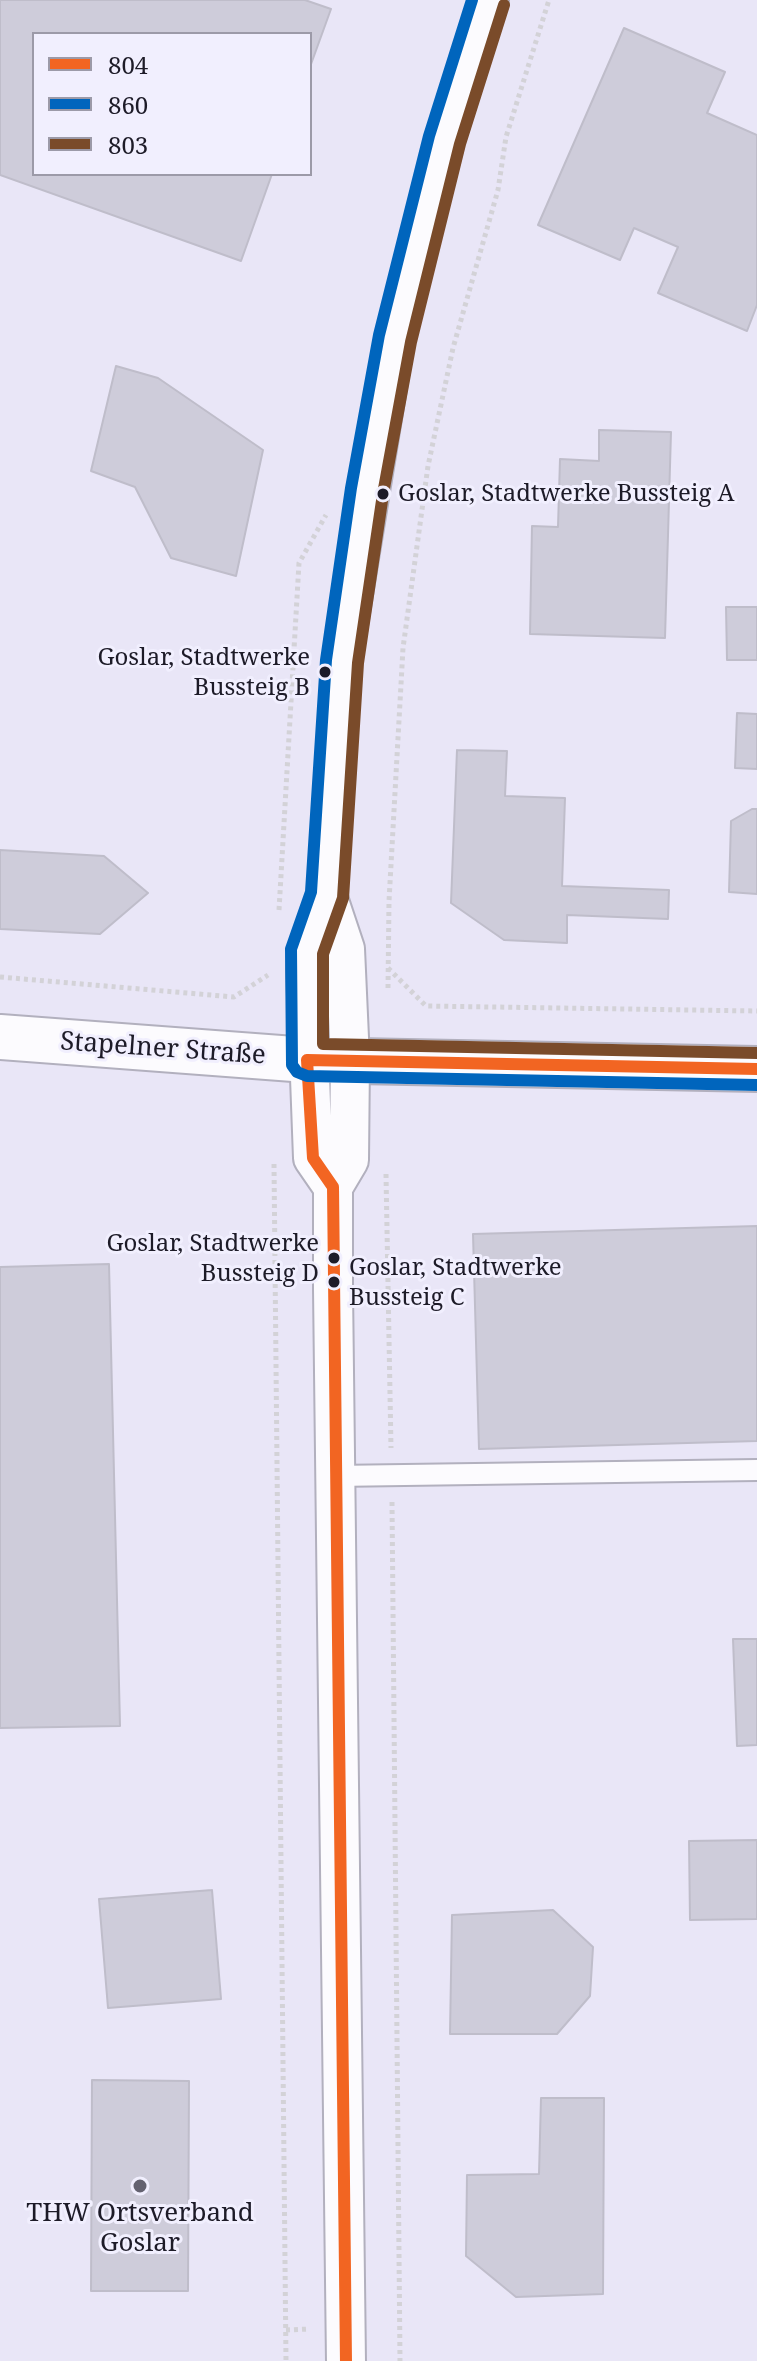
<!DOCTYPE html>
<meta charset="utf-8">
<style>
body{margin:0}
#map{position:relative;width:757px;height:2361px;overflow:hidden;background:#e9e6f7;font-family:"Noto Serif",serif}
canvas{display:block}
.legend{position:absolute;left:32px;top:32px;width:280px;height:144px;box-sizing:border-box;background:#f1effe;border:2px solid #9c9aa8;margin:0;padding:10px 14px;list-style:none;font-size:24px;color:#1d1b28}
.legend li{display:flex;align-items:center;gap:16px;height:40px}
.legend b{width:40px;border:2px solid #9c9aa8}
</style>
<div id="map">
<canvas width="757" height="2361"></canvas>
<ul class="legend">
<li><b style="height:10px;background:#f26522"></b>804</li>
<li><b style="height:10px;background:#0065bd"></b>860</li>
<li><b style="height:10px;background:#7a4b2a"></b>803</li>
</ul>
</div>
<script>
const g = document.querySelector('canvas').getContext('2d');
g.lineJoin = 'round';
function fillPath(path, color) {
  g.fillStyle = color;
  g.fill(path, 'evenodd');
}
function toPath(rows) {
  const path = new Path2D();
  for (const r of rows) {
    path.moveTo(r[0], r[1]);
    for (let i = 2; i < r.length; i += 2) path.lineTo(r[i], r[i + 1]);
  }
  return path;
}
function strokePath(path, color, width, dash) {
  g.strokeStyle = color;
  g.lineWidth = width;
  g.lineCap = dash ? 'butt' : 'round';
  g.setLineDash(dash || []);
  g.stroke(path);
}
function label(font, color, halo, rows, align = 'center') {
  g.font = font + ' "Noto Serif",serif';
  g.lineWidth = 6;
  g.setLineDash([]);
  g.textBaseline = 'middle';
  g.strokeStyle = halo;
  g.fillStyle = color;
  for (const [text, x, y, turn = 0] of rows) {
    g.save();
    g.translate(x, y);
    g.rotate((+turn || 0) * Math.PI / 180);
    g.textAlign = isNaN(turn) ? turn : align;
    if (halo) g.strokeText(text, 0, 0);
    g.fillText(text, 0, 0);
    g.restore();
  }
}
const building = toPath([
 [0,0,305,0,331,9,310,67,310,34,34,34,34,174,272,174,241,261,0,175,0,0],
 [624,28,725,72,707,113,757,135,757,305,747,331,658,293,678,247,634,228,620,260,538,225,624,28],
 [116,366,158,378,263,450,236,576,171,558,135,487,91,471,116,366],
 [599,430,671,432,665,638,530,634,532,526,558,527,560,459,599,461,599,430],
 [726,607,757,607,757,660,727,660,726,607],
 [737,713,757,714,757,769,735,768,737,713],
 [457,750,507,751,505,796,565,798,562,886,669,890,668,919,567,915,567,943,504,940,451,903,457,750],
 [752,809,757,809,757,894,729,892,731,821,752,809],
 [0,850,104,856,148,893,100,934,0,929,0,850],
 [757,1226,757,1441,479,1449,473,1234,757,1226],
 [109,1264,120,1726,0,1728,0,1267,109,1264],
 [733,1639,757,1639,757,1745,737,1746,733,1639],
 [757,1840,757,1919,690,1920,689,1841,757,1840],
 [212,1890,221,1999,108,2008,99,1899,212,1890],
 [553,1910,593,1947,590,1996,557,2034,450,2034,452,1915,553,1910],
 [92,2080,189,2081,188,2291,91,2291,92,2080],
 [541,2098,604,2098,603,2294,516,2297,466,2256,467,2175,539,2174,541,2098]
]);
fillPath(building, '#ceccda');
strokePath(building, '#bfbdca', 2);
const service = toPath([
 [334,1476,757,1470]
]);
const minor = toPath([
 [327,895,345,949,350,1060,349,1160,333,1187,333,1289,346,2361],
 [333,1187,313,1158,306,970,307,951,327,895,342,661,395,339,445,140,489,0]
]);
const tertiary = toPath([
 [0,1037,307,1060,757,1069]
]);
strokePath(service, '#b2b0be', 24);
strokePath(minor, '#b2b0be', 42);
strokePath(tertiary, '#b2b0be', 48);
strokePath(toPath([
 [279,910,299,563,326,515],
 [388,968,426,1006,757,1011],
 [0,977,234,997,268,975],
 [388,988,389,901,403,648,428,466,453,348,498,190,506,137,549,0],
 [274,1164,286,2361],
 [386,1174,391,1448],
 [392,1502,400,2361],
 [286,2330,309,2329]
]), '#d3d2d7', 5, [4, 4]);
strokePath(service, '#fcfbfe', 20);
strokePath(minor, '#fcfbfe', 38);
strokePath(tertiary, '#fcfbfe', 44);
strokePath(toPath([
 [346,2361,333,1187,313,1158,307,1060,757,1069]
]), '#f26522', 12);
strokePath(toPath([
 [472,0,429,136,379,335,351,488,326,660,311,892,291,949,292,1065,297,1072,307,1076,757,1085]
]), '#0065bd', 12);
strokePath(toPath([
 [504,5,460,144,411,342,383,494,358,663,343,898,323,954,323,1044,757,1053]
]), '#7a4b2a', 12);
for (const [x, y, r, color] of [
 [383,494,7,"#1d1b28"],
 [325,672,7,"#1d1b28"],
 [334,1258,7,"#1d1b28"],
 [334,1282,7,"#1d1b28"],
 [140,2186,8,"#646270"]
]) {
  const dot = new Path2D();
  dot.arc(x, y, r, 0, 2 * Math.PI);
  g.fillStyle = color;
  g.fill(dot);
  strokePath(dot, '#f1effe', 3);
}
label('24px', '#1d1b28', '#f1effe', [
 ["Goslar, Stadtwerke Bussteig A",398,494],
 ["Goslar, Stadtwerke",310,658,"right"],
 ["Bussteig B",310,688,"right"],
 ["Goslar, Stadtwerke",319,1244,"right"],
 ["Bussteig D",319,1274,"right"],
 ["Goslar, Stadtwerke",349,1268],
 ["Bussteig C",349,1298]
], 'left');
label('26px', '#1d1b28', '#f1effe', [
 ["Stapelner Straße",163,1049,4]
]);
label('26px', '#1d1b28', '#f1effe', [
 ["THW Ortsverband",140,2214],
 ["Goslar",140,2244]
]);
</script>
